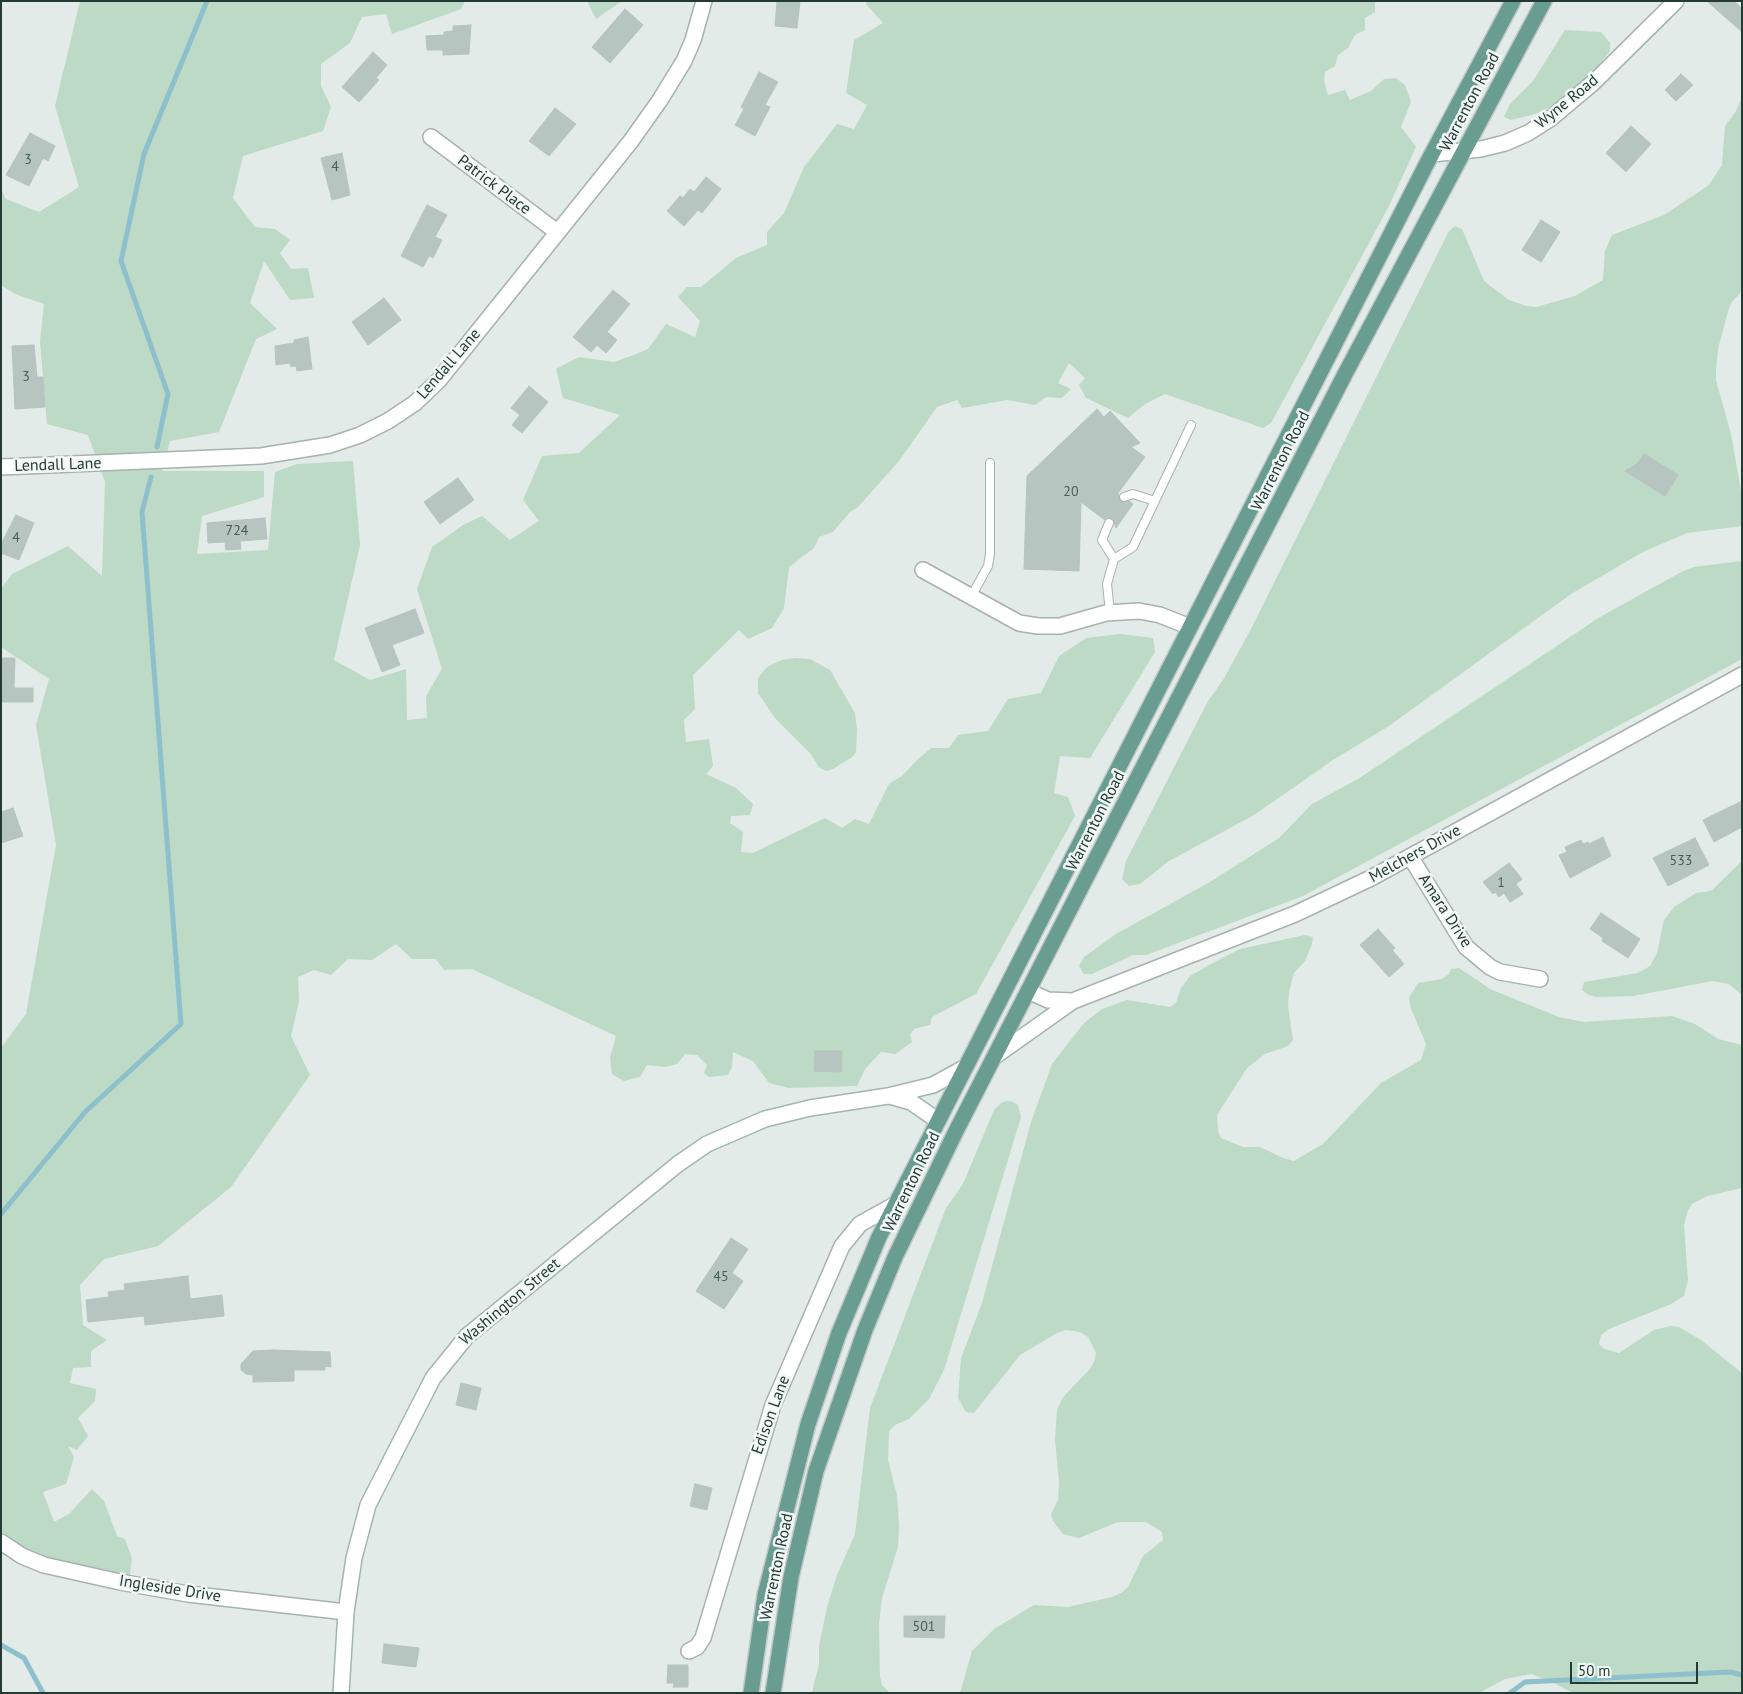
<!DOCTYPE html>
<style>
body{margin:0}
#map{position:relative;width:1743px;height:1694px;overflow:hidden;background:#e2ebe7;font-family:"PT Sans",sans-serif}
canvas{display:block}
.frame{position:absolute;inset:0;border:2px solid #233a35;pointer-events:none}
.scale{position:absolute;left:1570px;top:1662px;width:128px;height:22px;box-sizing:border-box;border:2px solid #233a35;border-top:0;padding-left:6px;font-size:15px;line-height:18px;white-space:nowrap;color:#233a35;-webkit-text-stroke:4px #f2f8f5;paint-order:stroke}
</style>
<div id="map">
<canvas width="1743" height="1694"></canvas>
<div class="frame"></div>
<div class="scale">50 m</div>
</div>
<script>
const g = document.querySelector('canvas').getContext('2d');
g.lineJoin = 'round';
function fillPath(path, color) {
  g.fillStyle = color;
  g.fill(path, 'evenodd');
}
function toPath(rows) {
  const path = new Path2D();
  for (const r of rows) {
    path.moveTo(r[0], r[1]);
    for (let i = 2; i < r.length; i += 2) path.lineTo(r[i], r[i + 1]);
  }
  return path;
}
function strokePath(path, color, width, dash) {
  g.strokeStyle = color;
  g.lineWidth = width;
  g.lineCap = dash ? 'butt' : 'round';
  g.setLineDash(dash || []);
  g.stroke(path);
}
function write(font, color, halo, rows, align = 'center') {
  g.font = font + ' "PT Sans",sans-serif';
  g.lineWidth = 5;
  g.setLineDash([]);
  g.textBaseline = 'middle';
  g.strokeStyle = halo;
  g.fillStyle = color;
  for (const [text, x, y, turn = 0] of rows) {
    g.save();
    g.translate(x, y);
    g.rotate((+turn || 0) * Math.PI / 180);
    g.textAlign = isNaN(turn) ? turn : align;
    if (halo) g.strokeText(text, 0, 0);
    g.fillText(text, 0, 0);
    g.restore();
  }
}
fillPath(toPath([
 [80,1,465,1,461,9,392,34,386,14,362,17,350,43,321,64,321,86,331,107,323,131,243,156,233,198,255,227,275,229,290,240,280,253,291,269,308,268,314,298,290,300,264,261,250,303,277,329,256,339,219,432,170,441,162,471,264,471,264,497,202,516,197,554,268,550,275,472,297,464,353,461,360,545,334,660,370,680,406,669,407,720,427,718,426,696,442,669,417,589,432,547,463,525,482,516,510,540,539,521,523,500,542,456,579,453,620,415,563,398,556,369,579,357,614,362,634,355,648,349,666,324,695,337,700,321,678,297,687,287,701,287,736,258,767,245,767,232,784,213,804,167,837,124,854,129,867,105,846,93,854,40,883,23,866,4,867,1,1375,1,1375,12,1365,18,1365,30,1355,35,1348,48,1338,55,1335,66,1325,72,1324,81,1328,95,1345,90,1350,100,1371,91,1384,79,1396,78,1405,85,1411,102,1401,127,1416,147,1388,208,1271,423,1263,428,1165,394,1145,404,1128,418,1086,398,1079,385,1085,378,1069,363,1058,383,1071,389,1062,398,1046,397,1035,405,1007,400,962,408,957,400,937,407,899,461,858,507,850,512,833,532,819,537,814,548,789,567,784,608,772,628,748,639,739,630,693,675,695,709,684,720,686,742,709,739,713,766,706,774,736,788,753,804,750,815,731,816,730,823,743,832,741,852,753,853,825,818,842,828,855,819,869,824,889,784,902,776,917,760,931,748,949,748,958,735,988,731,1008,699,1041,693,1059,656,1086,638,1120,634,1153,638,1155,652,1090,758,1060,756,1054,793,1068,797,1075,816,976,994,932,1017,930,1025,914,1029,910,1035,912,1042,895,1054,881,1052,865,1069,857,1086,789,1088,769,1083,753,1061,733,1052,732,1067,728,1075,709,1077,704,1073,707,1065,697,1055,685,1054,677,1064,665,1067,647,1065,640,1077,624,1081,612,1074,610,1058,616,1036,472,969,444,970,436,959,412,959,396,944,372,960,348,959,331,975,314,970,298,977,299,1001,291,1036,310,1075,231,1187,158,1246,104,1259,80,1285,83,1325,107,1340,91,1351,91,1367,73,1368,70,1383,96,1389,95,1401,78,1418,88,1436,77,1450,68,1446,74,1457,66,1484,43,1492,54,1522,69,1514,92,1489,104,1501,117,1536,125,1539,132,1558,130,1575,28,1553,1,1531,1,1048,26,1014,56,845,36,725,49,679,1,647,1,589,12,574,68,546,102,576,105,482,88,435,47,424,40,341,44,304,15,294,1,285,1,189,6,199,39,212,79,187,55,106],
 [587,1,622,1,596,19],
 [1565,30,1601,32,1610,43,1610,51,1590,75,1557,104,1535,114,1511,120,1504,117,1510,104,1533,81],
 [1742,96,1742,291,1731,303,1727,315,1718,349,1716,370,1716,380,1731,434,1742,497,1742,526,1687,533,1643,552,1571,594,1389,726,1333,760,1254,815,1169,861,1140,884,1129,886,1122,879,1126,861,1208,701,1223,680,1251,629,1449,231,1455,226,1462,229,1484,281,1509,300,1526,306,1536,307,1575,296,1603,280,1605,251,1612,235,1664,215,1709,185,1722,165,1725,126,1736,111],
 [1742,561,1742,659,1303,896,1146,955,1133,955,1092,974,1084,974,1079,966,1084,957,1116,934,1210,882,1279,838,1312,804,1358,779,1600,617,1683,571,1694,567],
 [796,658,810,659,830,670,855,713,857,729,856,752,852,757,833,769,826,771,819,767,810,753,775,718,758,693,758,678,767,667,782,660],
 [1742,861,1742,995,1729,984,1713,981,1633,996,1596,997,1589,995,1582,990,1584,982,1638,973,1650,966,1657,953,1664,920,1674,907,1696,893,1711,891],
 [1305,935,1313,937,1312,944,1305,961,1294,973,1289,991,1288,1006,1293,1040,1288,1046,1265,1054,1247,1068,1217,1115,1218,1131,1221,1138,1243,1147,1260,1147,1283,1158,1294,1161,1323,1144,1381,1083,1421,1060,1426,1044,1410,1006,1409,998,1418,983,1442,979,1449,974,1451,969,1459,968,1490,989,1559,1017,1584,1022,1672,1016,1695,1024,1718,1039,1742,1045,1742,1188,1707,1196,1692,1204,1688,1210,1684,1225,1688,1281,1684,1296,1671,1304,1609,1329,1601,1335,1599,1344,1604,1349,1619,1353,1654,1330,1671,1326,1679,1327,1701,1340,1742,1373,1742,1693,1573,1693,1550,1681,1531,1674,1505,1679,1479,1693,960,1693,972,1651,994,1629,1034,1605,1068,1607,1112,1597,1121,1593,1128,1587,1143,1556,1163,1540,1162,1532,1146,1522,1118,1522,1079,1538,1063,1534,1053,1521,1051,1514,1058,1500,1059,1482,1055,1440,1057,1409,1064,1396,1089,1370,1094,1362,1096,1353,1088,1337,1080,1332,1066,1330,1057,1333,1020,1355,974,1413,966,1412,958,1398,961,1358,982,1303,1031,1122,1052,1064,1084,1023,1102,1009,1127,1000,1170,1007,1176,1003,1181,988,1190,976,1222,958,1240,949],
 [1007,1101,1013,1102,1018,1105,1021,1117,944,1370,929,1399,909,1419,895,1425,889,1431,888,1460,897,1495,899,1527,898,1547,882,1598,879,1624,880,1677,882,1685,890,1693,812,1693,819,1664,819,1646,827,1607,837,1575,855,1534,870,1408,946,1208,963,1184,994,1110,1001,1103]
]), '#bcdac5');
strokePath(toPath([
 [157,447,168,394,121,261,144,154,207,1],
 [1,1214,85,1112,181,1024,142,512,151,477],
 [1,1645,24,1658,43,1693],
 [1510,1693,1525,1682,1730,1672,1742,1675]
]), '#8dc0cc', 5);
const building = toPath([
 [777,1,800,1,797,28,775,26,777,1],
 [1707,1,1734,1,1742,9,1742,32,1707,1],
 [625,9,643,25,610,63,592,47,625,9],
 [471,25,469,54,443,55,443,50,427,50,426,36,444,35,444,32,453,31,453,26,471,25],
 [373,52,387,65,376,78,379,80,359,102,342,87,373,52],
 [759,72,778,82,765,105,770,107,755,136,735,125,744,109,741,107,759,72],
 [1681,74,1693,85,1676,101,1665,90,1681,74],
 [555,108,576,124,549,156,529,141,555,108],
 [1631,126,1651,144,1626,172,1606,153,1631,126],
 [30,133,55,146,48,161,43,158,29,186,6,175,30,133],
 [342,153,350,195,332,200,321,158,342,153],
 [706,177,721,189,702,213,698,210,684,226,667,211,680,196,683,198,690,189,694,192,706,177],
 [427,205,447,215,435,237,442,240,433,258,429,256,423,267,401,256,427,205],
 [1541,220,1560,232,1541,262,1522,250,1541,220],
 [613,290,630,304,607,332,617,340,606,353,597,345,591,352,573,337,613,290],
 [384,298,401,320,368,345,352,322,384,298],
 [308,337,312,369,297,371,296,366,291,367,290,363,276,365,275,346,294,343,294,340,308,337],
 [34,345,37,377,43,377,45,407,15,409,12,346,34,345],
 [529,386,548,402,522,433,512,425,520,415,511,408,529,386],
 [1097,409,1104,417,1110,411,1140,443,1131,447,1145,457,1118,493,1121,501,1129,501,1133,504,1116,528,1112,518,1105,520,1081,502,1079,571,1024,569,1027,476,1097,409],
 [1644,454,1678,475,1665,496,1625,471,1637,464,1644,454],
 [458,478,474,500,440,524,424,502,458,478],
 [16,515,34,523,19,560,1,553,1,544,16,515],
 [265,518,267,539,240,541,241,549,226,550,225,542,208,543,207,523,265,518],
 [415,609,424,633,392,645,400,665,382,672,365,628,415,609],
 [1,658,15,658,14,688,1,688,1,658],
 [2,688,33,688,33,702,2,702,2,688],
 [1742,801,1742,827,1714,842,1703,820,1742,801],
 [13,808,23,836,1,843,1,812,13,808],
 [1603,837,1611,856,1570,878,1559,855,1567,852,1565,847,1581,840,1583,844,1588,842,1589,844,1603,837],
 [1695,838,1709,865,1668,886,1653,858,1695,838],
 [1509,863,1522,879,1516,884,1523,894,1510,902,1504,893,1499,897,1495,892,1493,894,1483,882,1509,863],
 [1601,913,1640,939,1628,958,1602,941,1603,938,1590,929,1601,913],
 [1378,929,1395,948,1392,950,1404,964,1389,977,1360,945,1378,929],
 [815,1051,842,1051,841,1072,814,1071,815,1051],
 [731,1238,748,1249,732,1273,743,1281,724,1309,696,1291,731,1238],
 [188,1276,190,1299,222,1295,224,1316,145,1325,144,1316,88,1322,86,1300,109,1297,108,1292,125,1290,124,1284,188,1276],
 [273,1350,330,1352,331,1367,325,1366,325,1370,294,1370,294,1381,253,1382,253,1375,246,1374,241,1370,241,1364,253,1351,273,1350],
 [461,1383,481,1388,476,1410,456,1405,461,1383],
 [695,1484,712,1488,707,1510,690,1506,695,1484],
 [904,1616,945,1616,944,1638,904,1637,904,1616],
 [384,1644,419,1648,416,1667,382,1663,384,1644],
 [668,1665,688,1665,688,1687,673,1687,674,1683,667,1683,668,1665]
]);
fillPath(building, '#b7c5c0');
strokePath(building, '#b4c4be', 1);
const lane = toPath([
 [1124,497,1133,494,1155,501],
 [1109,523,1102,540,1114,559],
 [971,597,988,566,990,553,990,463],
 [1110,612,1107,584,1114,559,1133,547,1191,425]
]);
const street = toPath([
 [431,137,557,232],
 [1432,154,1481,149,1505,143,1528,133,1550,119,1594,82,1676,1],
 [1,467,261,456,330,445,360,435,388,421,415,403,439,380,631,141,660,100,684,61,693,40,704,1],
 [923,570,1019,623,1038,626,1060,626,1106,613,1139,611,1160,615,1190,627],
 [1411,858,1466,947,1490,967,1500,972,1540,979],
 [1028,991,1048,1000,1073,1001],
 [994,1057,1073,1001,1295,914,1371,878,1742,675],
 [1,1542,22,1556,44,1565,120,1582,188,1594,346,1612],
 [689,1651,697,1647,703,1638,773,1405,842,1246,860,1224,896,1204]
]);
const secondary = toPath([
 [890,1096,911,1102,937,1120],
 [341,1693,346,1612,354,1558,368,1505,433,1378,467,1336,678,1164,707,1144,765,1119,810,1108,888,1096,933,1085,964,1068]
]);
const primary = toPath([
 [751,1693,765,1595,808,1424,839,1333,879,1237,1426,165,1513,1],
 [773,1693,791,1577,816,1471,865,1330,895,1257,956,1131,1345,374,1544,1]
]);
strokePath(lane, '#a5b2ae', 10);
strokePath(street, '#a5b2ae', 18);
strokePath(secondary, '#a1b6af', 18);
strokePath(primary, '#c1c8c6', 18);
strokePath(lane, '#fff', 8);
strokePath(street, '#fff', 15);
strokePath(secondary, '#fff', 15);
strokePath(primary, '#699d92', 15);
write('14px', '#485d58', null, [
 ["3",28,160],
 ["4",335,167],
 ["3",26,377],
 ["20",1071,492],
 ["724",237,531],
 ["4",16,538],
 ["533",1681,861],
 ["1",1501,883],
 ["45",721,1277],
 ["501",924,1627]
]);
write('16px', '#233a35', '#f2f8f5', [
 ["Warrenton Road",1470,102,-62],
 ["Wyne Road",1567,102,-39],
 ["Patrick Place",494,185,37],
 ["Lendall Lane",449,364,-49],
 ["Warrenton Road",1281,461,-63],
 ["Lendall Lane",58,465,-2],
 ["Warrenton Road",1096,821,-63],
 ["Melchers Drive",1415,854,-29],
 ["Amara Drive",1445,911,57],
 ["Warrenton Road",912,1182,-64],
 ["Washington Street",510,1302,-40],
 ["Edison Lane",771,1415,-70],
 ["Warrenton Road",777,1567,-78],
 ["Ingleside Drive",170,1589,9]
]);
</script>
